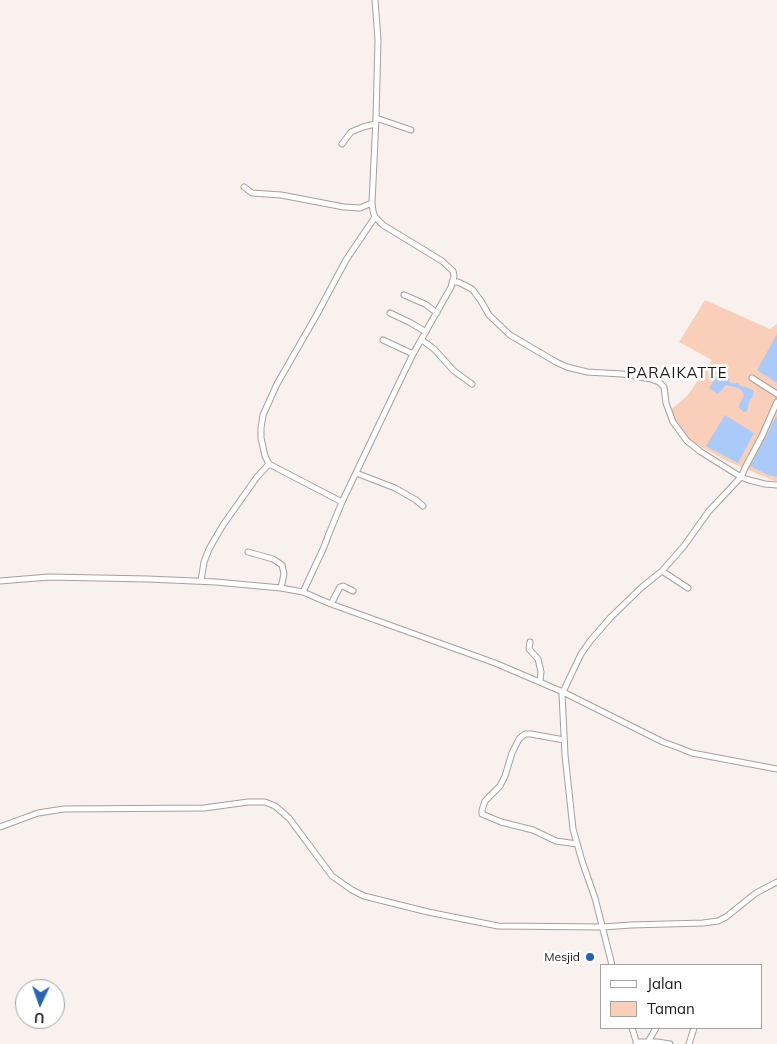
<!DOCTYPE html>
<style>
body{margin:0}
#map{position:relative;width:777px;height:1044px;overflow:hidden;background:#f8f1ee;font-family:Mulish,sans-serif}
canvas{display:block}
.legend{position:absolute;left:600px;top:964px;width:162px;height:65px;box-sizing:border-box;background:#fff;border:1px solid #a3a3a2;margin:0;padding:6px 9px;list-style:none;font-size:15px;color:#1a1817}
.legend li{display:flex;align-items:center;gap:10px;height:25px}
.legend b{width:25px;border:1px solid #a3a3a2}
.north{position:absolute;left:15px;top:979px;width:50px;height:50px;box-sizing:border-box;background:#fff;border:1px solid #a3a3a2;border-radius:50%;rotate:183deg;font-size:14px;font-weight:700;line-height:20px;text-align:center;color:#1a1817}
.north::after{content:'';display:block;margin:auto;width:18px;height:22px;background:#2564b6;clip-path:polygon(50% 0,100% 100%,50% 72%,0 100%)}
</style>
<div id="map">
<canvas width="777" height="1044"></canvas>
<ul class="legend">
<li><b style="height:6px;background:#fff"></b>Jalan</li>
<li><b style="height:14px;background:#facfb9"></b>Taman</li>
</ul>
<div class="north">U</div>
</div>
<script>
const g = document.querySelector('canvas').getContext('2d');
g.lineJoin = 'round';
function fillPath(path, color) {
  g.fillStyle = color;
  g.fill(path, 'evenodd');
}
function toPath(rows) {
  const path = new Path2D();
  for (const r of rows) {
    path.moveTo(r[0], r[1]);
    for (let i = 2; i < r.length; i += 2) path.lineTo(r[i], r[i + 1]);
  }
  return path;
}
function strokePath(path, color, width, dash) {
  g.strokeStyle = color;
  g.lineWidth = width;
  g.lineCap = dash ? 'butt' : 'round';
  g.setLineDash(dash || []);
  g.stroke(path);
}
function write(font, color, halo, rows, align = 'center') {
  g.font = font + ' Mulish,sans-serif';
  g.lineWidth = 5;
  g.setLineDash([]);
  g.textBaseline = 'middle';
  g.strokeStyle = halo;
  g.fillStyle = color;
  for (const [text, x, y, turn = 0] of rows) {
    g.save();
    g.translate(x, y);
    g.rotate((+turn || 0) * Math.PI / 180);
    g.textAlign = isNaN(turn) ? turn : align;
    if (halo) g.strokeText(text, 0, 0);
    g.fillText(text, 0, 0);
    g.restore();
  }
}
fillPath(toPath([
 [705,300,770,329,777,324,777,481,775,481,727,461,680,435,667,413,687,396,712,360,679,342]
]), '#facfb9');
fillPath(toPath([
 [777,334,777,383,757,370],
 [720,371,730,379,729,381,731,383,737,383,741,386,746,387,754,391,753,396,749,402,747,411,744,412,738,407,744,396,742,391,738,388,726,385,718,394,709,388],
 [725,415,754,433,738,463,706,446],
 [776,417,777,418,777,477,768,475,750,466]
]), '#aacbf9');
const minor = toPath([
 [376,118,411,130],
 [342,144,351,132,363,127,375,124],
 [244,187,252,193,281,195,344,207,360,208,372,203],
 [452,282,458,282,472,289,481,301,489,315,510,335,556,362,567,367,587,372,622,374,651,379,659,382,664,387,666,403,673,422,687,441,701,452,741,477,749,480,765,484,777,485],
 [404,295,425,304,437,313],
 [390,313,411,323,426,332],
 [383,340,413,354],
 [422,340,434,349,454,371,472,384],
 [752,378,777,394],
 [356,473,395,488,416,500,423,506],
 [342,502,269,464,265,456,261,438,261,428,263,415,277,384,316,316,346,260,375,217],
 [248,552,273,559,282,565,284,574,281,588],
 [662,571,688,588],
 [0,581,49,577,148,579,216,582,281,588,303,592,331,604,495,663,563,692,663,742,677,747,692,753,777,769],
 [201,581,204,562,209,549,223,525,257,477,269,464],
 [303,592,324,547,328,536,342,502,397,387,413,354,451,287,454,276,453,271,442,261,383,225,375,217,373,211,372,203,376,118,378,40,375,0],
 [331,604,340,587,343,586,353,591],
 [530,642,529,649,538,659,539,663,541,672,540,682],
 [564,740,531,734,525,734,519,739,512,753,505,776,500,786,485,801,482,810,482,814,501,822,533,830,556,841,577,844],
 [0,827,38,813,64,809,204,808,248,802,265,802,275,806,289,818,332,876,352,890,364,896,428,912,498,926,603,927,631,925,703,923,718,921,726,917,756,893,777,882],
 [612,965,595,898,582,861,573,829,565,755,562,694,581,654,591,640,610,618,642,587,662,571,684,546,709,511,741,477,746,466,762,436,777,402],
 [632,1028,637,1044],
 [636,1042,657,1042,670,1044],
 [648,1042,656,1028],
 [689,1044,694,1028]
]);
strokePath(minor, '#a6a09d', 7);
strokePath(minor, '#fff', 5);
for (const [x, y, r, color] of [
 [590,957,5,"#2564b6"]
]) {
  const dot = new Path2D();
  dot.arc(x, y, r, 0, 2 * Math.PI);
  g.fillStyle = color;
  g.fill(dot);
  strokePath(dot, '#fff', 2);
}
write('12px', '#1a1817', '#fff', [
 ["Mesjid",580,957]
], 'right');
g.letterSpacing = '1px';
write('15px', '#1a1817', '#fff', [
 ["PARAIKATTE",677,373]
]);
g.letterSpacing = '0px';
</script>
